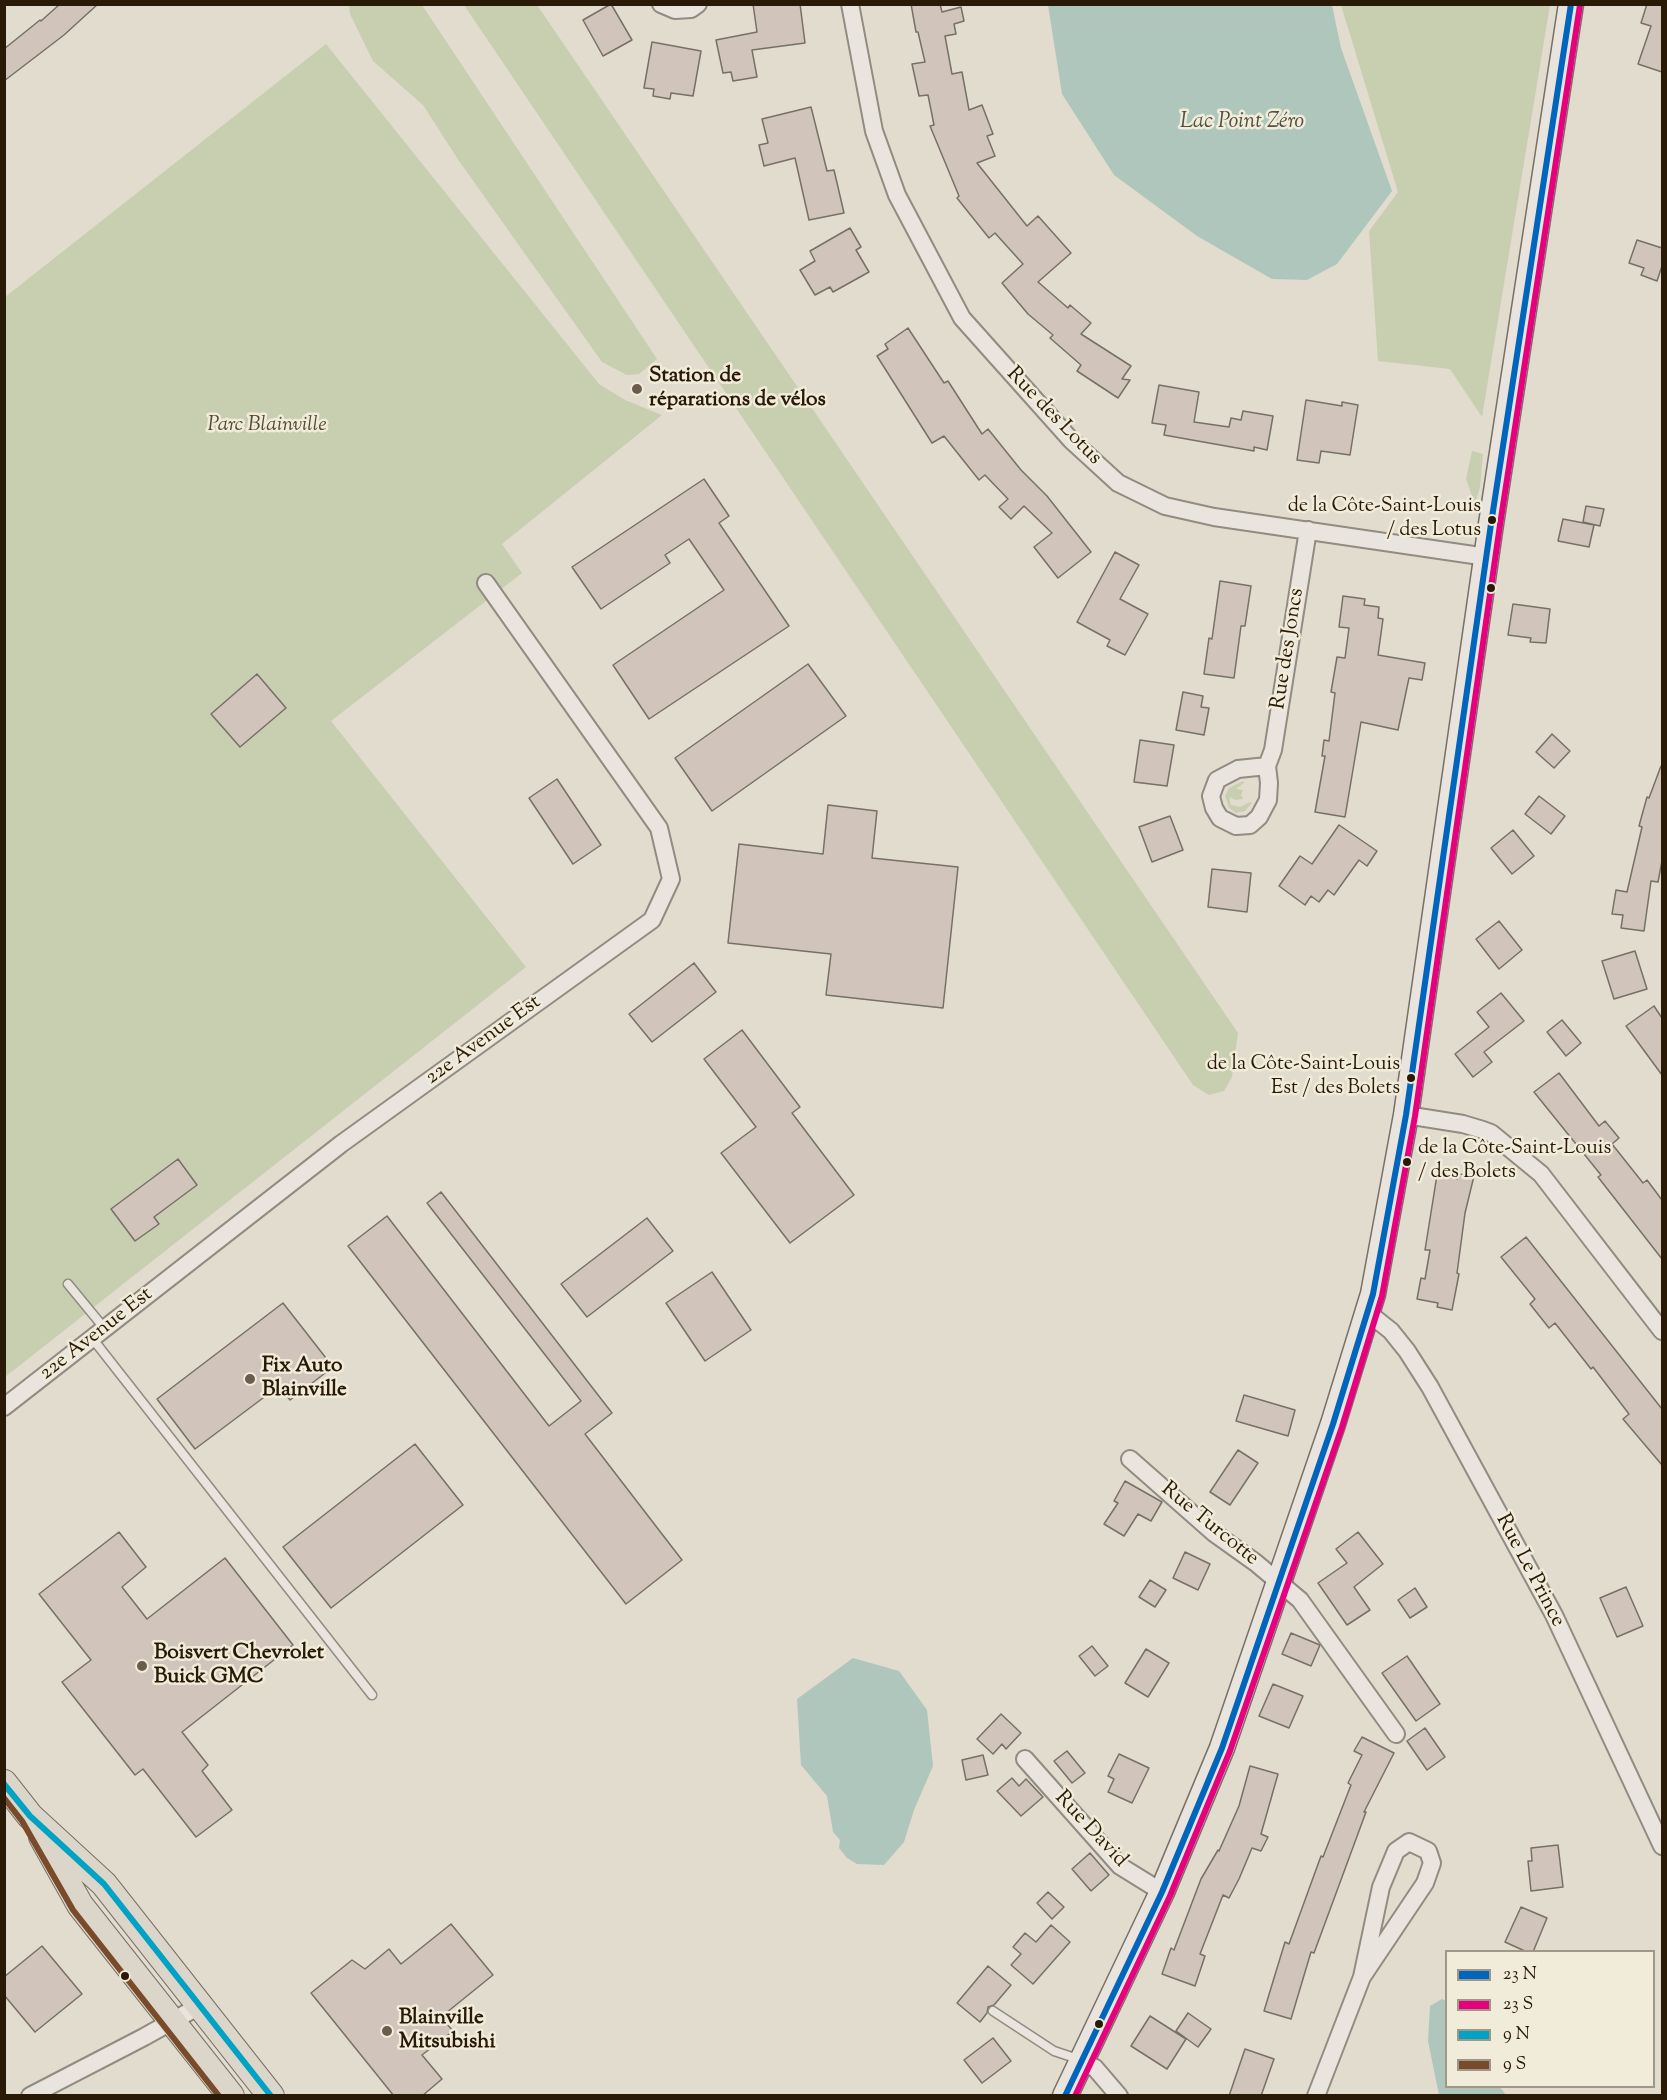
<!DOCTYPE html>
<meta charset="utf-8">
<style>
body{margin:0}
#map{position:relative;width:1667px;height:2100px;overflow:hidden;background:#e2dcce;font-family:"Sorts Mill Goudy",serif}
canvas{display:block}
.frame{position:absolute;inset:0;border:6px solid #291907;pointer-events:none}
.legend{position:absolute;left:1445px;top:1950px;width:210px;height:138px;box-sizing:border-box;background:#f1ebda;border:2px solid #a19786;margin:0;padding:8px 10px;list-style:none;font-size:18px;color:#291907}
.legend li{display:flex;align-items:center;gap:12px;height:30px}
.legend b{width:30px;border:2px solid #a19786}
</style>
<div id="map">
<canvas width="1667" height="2100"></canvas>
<div class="frame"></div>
<ul class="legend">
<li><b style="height:8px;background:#0065bd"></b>23 N</li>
<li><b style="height:8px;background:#e5007d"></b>23 S</li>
<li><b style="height:8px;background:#02a2c4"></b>9 N</li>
<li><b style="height:8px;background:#7a4b2a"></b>9 S</li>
</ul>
</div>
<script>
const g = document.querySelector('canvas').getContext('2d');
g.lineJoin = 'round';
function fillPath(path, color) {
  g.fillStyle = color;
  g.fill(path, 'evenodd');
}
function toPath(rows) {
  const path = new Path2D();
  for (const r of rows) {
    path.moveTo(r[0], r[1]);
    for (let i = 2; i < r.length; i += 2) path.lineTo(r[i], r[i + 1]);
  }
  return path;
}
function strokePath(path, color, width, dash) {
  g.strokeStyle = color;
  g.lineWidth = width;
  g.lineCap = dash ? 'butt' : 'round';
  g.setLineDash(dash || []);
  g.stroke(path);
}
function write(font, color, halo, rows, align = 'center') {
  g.font = font + ' "Sorts Mill Goudy",serif';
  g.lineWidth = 5;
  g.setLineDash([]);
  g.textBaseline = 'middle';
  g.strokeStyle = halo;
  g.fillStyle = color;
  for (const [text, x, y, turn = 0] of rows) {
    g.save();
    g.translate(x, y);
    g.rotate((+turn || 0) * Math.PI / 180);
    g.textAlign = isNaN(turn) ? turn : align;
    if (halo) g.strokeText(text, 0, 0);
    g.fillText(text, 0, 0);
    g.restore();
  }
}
fillPath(toPath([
 [349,5,422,5,657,359,639,374,627,375,602,362,459,161,423,105,373,61,350,14],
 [464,5,537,5,1238,1033,1232,1077,1224,1091,1209,1095,1193,1085],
 [1341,5,1550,5,1482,417,1450,369,1378,361,1369,231,1398,192],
 [326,44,599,384,625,400,662,415,502,544,522,573,331,721,526,967,5,1377,5,297],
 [1472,451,1483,454,1480,487,1475,504,1466,479],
 [1243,781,1244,783,1236,789,1243,790,1241,795,1243,799,1235,800,1230,797,1230,802,1231,805,1240,807,1250,802,1252,803,1245,811,1236,813,1229,808,1225,796,1229,788]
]), '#c8ceb0');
fillPath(toPath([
 [1048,5,1332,5,1341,48,1392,191,1337,264,1307,280,1272,279,1197,236,1114,175,1062,94],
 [853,1658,899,1671,927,1710,933,1766,914,1810,904,1842,884,1865,857,1864,847,1858,839,1848,840,1840,833,1832,827,1796,801,1765,797,1699],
 [1442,1999,1446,2001,1446,2086,1500,2087,1506,2095,1439,2095,1428,2041,1430,2006]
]), '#aec6bb');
const building = toPath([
 [60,4,98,4,64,35,4,81,4,49,40,20,41,21,60,4],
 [611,4,632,40,603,56,583,20,611,4],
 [753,4,800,4,805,43,752,50,757,77,733,81,731,72,723,73,716,40,757,32,753,4],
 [911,4,940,4,942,12,961,7,964,21,954,24,956,34,945,36,952,74,962,72,969,110,982,105,993,134,987,136,995,156,977,163,1027,226,1038,216,1071,253,1038,282,1068,308,1070,305,1091,323,1081,334,1131,366,1122,379,1130,380,1118,398,1077,371,1081,365,1050,338,1053,335,1028,314,1002,283,1023,264,995,233,989,238,957,198,959,196,930,126,934,125,928,95,919,96,912,64,925,62,918,32,916,32,911,4],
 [1647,4,1662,4,1662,72,1638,64,1651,26,1641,23,1647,4],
 [652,42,701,51,693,96,671,93,670,99,653,96,654,89,644,88,652,42],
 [811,107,827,171,834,170,844,213,809,220,795,158,764,166,759,145,768,143,762,119,811,107],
 [850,228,861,247,856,250,869,272,833,292,830,287,815,295,800,270,815,261,810,251,850,228],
 [1637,240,1662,248,1662,266,1657,281,1641,275,1644,268,1629,263,1637,240],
 [908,328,944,383,948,381,982,434,988,429,1021,470,1047,496,1091,552,1058,578,1034,547,1052,533,1024,506,1011,519,999,507,1008,499,985,475,979,480,944,436,932,443,877,356,888,349,885,344,908,328],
 [1159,385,1199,392,1194,422,1229,427,1231,418,1241,420,1243,411,1273,416,1267,450,1254,447,1254,451,1164,435,1166,425,1152,423,1159,385],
 [1306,400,1342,406,1342,402,1358,405,1350,455,1321,451,1319,463,1297,460,1306,400],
 [704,479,729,516,719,523,789,626,649,719,613,665,724,590,689,539,665,555,670,563,601,609,572,567,704,479],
 [1586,506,1604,509,1600,526,1583,522,1586,506],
 [1563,519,1594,525,1589,547,1558,541,1563,519],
 [1115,552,1139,565,1120,599,1148,614,1125,655,1107,646,1110,640,1077,622,1115,552],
 [1220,581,1251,586,1245,626,1241,626,1234,678,1204,674,1209,638,1212,639,1220,581],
 [1343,596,1365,599,1364,605,1379,607,1378,618,1383,619,1378,655,1425,663,1422,680,1409,678,1398,730,1361,722,1345,817,1315,812,1325,756,1322,756,1324,740,1329,741,1335,693,1331,692,1337,657,1345,658,1349,628,1339,627,1343,596],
 [1513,604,1550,609,1546,643,1530,642,1531,638,1508,635,1513,604],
 [808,664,846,716,712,811,675,758,808,664],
 [257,674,286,708,240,747,211,714,257,674],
 [1183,692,1203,696,1201,707,1209,708,1204,735,1176,730,1183,692],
 [1552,734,1570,751,1554,768,1536,752,1552,734],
 [1140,740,1174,745,1167,786,1134,782,1140,740],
 [1661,766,1662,766,1662,861,1658,882,1651,881,1644,931,1621,928,1623,915,1612,914,1616,890,1627,892,1642,827,1639,826,1647,797,1649,798,1661,766],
 [557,779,601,845,573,864,529,798,557,779],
 [1539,796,1565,816,1551,834,1525,814,1539,796],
 [828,805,877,811,872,858,958,867,943,1008,826,995,831,954,728,943,739,844,823,854,828,805],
 [1170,816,1183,850,1152,862,1139,827,1170,816],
 [1339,825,1377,851,1367,866,1359,860,1334,895,1328,890,1319,902,1311,896,1305,905,1279,886,1300,856,1312,864,1339,825],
 [1513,830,1534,856,1512,874,1491,848,1513,830],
 [1212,869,1251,873,1247,912,1208,907,1212,869],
 [1499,921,1522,950,1499,969,1476,939,1499,921],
 [1635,951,1647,989,1614,999,1602,961,1635,951],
 [694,963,716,992,652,1042,629,1014,694,963],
 [1501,993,1524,1021,1484,1052,1492,1062,1473,1077,1455,1054,1489,1027,1477,1012,1501,993],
 [1654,1006,1662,1018,1662,1075,1626,1026,1654,1006],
 [1562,1020,1581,1043,1566,1056,1547,1032,1562,1020],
 [742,1030,800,1107,792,1113,854,1195,790,1243,721,1153,756,1127,704,1059,742,1030],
 [1559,1073,1599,1126,1605,1121,1619,1138,1612,1144,1643,1183,1647,1180,1662,1200,1662,1259,1598,1177,1601,1175,1534,1092,1559,1073],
 [178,1159,197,1185,154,1217,159,1224,135,1241,111,1209,178,1159],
 [1458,1174,1474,1176,1465,1213,1457,1273,1459,1274,1452,1310,1437,1307,1438,1303,1417,1299,1421,1278,1425,1279,1430,1250,1425,1250,1437,1175,1457,1179,1458,1174],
 [441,1192,612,1413,585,1434,682,1560,626,1604,348,1246,387,1216,549,1426,581,1401,427,1203,441,1192],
 [647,1218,673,1251,587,1317,561,1284,647,1218],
 [1526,1237,1662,1409,1662,1465,1623,1419,1629,1414,1593,1367,1591,1369,1555,1323,1549,1328,1530,1304,1535,1299,1501,1257,1526,1237],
 [712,1272,751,1330,705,1361,666,1303,712,1272],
 [283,1303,333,1367,290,1400,279,1386,195,1449,157,1399,283,1303],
 [1244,1395,1295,1410,1288,1436,1236,1421,1244,1395],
 [415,1444,463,1505,331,1608,283,1547,415,1444],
 [1238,1450,1258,1463,1230,1505,1210,1492,1238,1450],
 [1125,1481,1162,1502,1151,1521,1138,1514,1124,1536,1104,1524,1118,1503,1114,1501,1125,1481],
 [119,1532,146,1567,122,1587,147,1619,225,1558,293,1645,182,1732,208,1765,202,1771,232,1810,196,1837,143,1769,135,1775,62,1682,91,1660,39,1594,119,1532],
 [1358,1532,1383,1564,1354,1587,1370,1610,1347,1625,1318,1583,1347,1563,1336,1549,1358,1532],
 [1185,1552,1210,1564,1198,1590,1173,1578,1185,1552],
 [1150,1580,1166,1590,1155,1607,1139,1597,1150,1580],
 [1626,1587,1643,1626,1617,1637,1600,1598,1626,1587],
 [1415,1588,1427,1607,1410,1618,1398,1600,1415,1588],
 [1291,1633,1320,1645,1311,1666,1282,1654,1291,1633],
 [1092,1646,1108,1666,1095,1676,1079,1656,1092,1646],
 [1146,1649,1169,1663,1148,1697,1125,1683,1146,1649],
 [1407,1656,1440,1704,1416,1721,1382,1673,1407,1656],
 [1273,1684,1303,1696,1289,1728,1259,1716,1273,1684],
 [1001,1714,1021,1733,1006,1749,1002,1744,993,1754,977,1739,1001,1714],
 [1425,1728,1445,1757,1427,1770,1407,1741,1425,1728],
 [1362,1737,1394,1753,1364,1812,1366,1812,1314,1953,1311,1952,1291,2019,1264,2011,1285,1942,1289,1944,1321,1856,1323,1857,1351,1785,1348,1783,1362,1755,1354,1751,1362,1737],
 [1067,1751,1085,1773,1072,1783,1054,1761,1067,1751],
 [1119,1754,1149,1768,1132,1803,1108,1792,1114,1779,1108,1776,1119,1754],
 [983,1755,988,1775,966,1780,962,1760,983,1755],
 [1250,1766,1278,1774,1261,1834,1268,1837,1261,1851,1252,1848,1239,1879,1229,1898,1223,1895,1200,1954,1205,1956,1195,1986,1162,1974,1171,1948,1174,1950,1201,1879,1218,1850,1219,1851,1239,1806,1250,1766],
 [1012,1778,1019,1786,1026,1779,1043,1797,1021,1816,997,1791,1012,1778],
 [1558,1845,1563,1887,1531,1891,1528,1861,1532,1861,1531,1848,1558,1845],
 [1090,1853,1109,1875,1091,1891,1072,1869,1090,1853],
 [1048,1892,1064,1907,1052,1919,1037,1903,1048,1892],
 [1521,1907,1547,1918,1533,1952,1527,1952,1505,1942,1521,1907],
 [451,1924,493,1975,441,2017,453,2031,422,2055,442,2079,422,2096,394,2096,311,1993,352,1960,365,1969,389,1949,401,1964,451,1924],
 [1051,1925,1070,1942,1033,1984,1011,1965,1021,1954,1013,1947,1025,1933,1036,1942,1051,1925],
 [42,1946,82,1994,35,2032,4,1995,4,1977,42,1946],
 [988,1966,1011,1985,994,2005,988,2007,987,2013,980,2022,957,2003,988,1966],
 [1188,2013,1211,2029,1198,2047,1176,2031,1188,2013],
 [1150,2016,1186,2039,1167,2069,1131,2046,1150,2016],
 [993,2038,1011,2061,982,2083,964,2060,993,2038],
 [1245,2049,1274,2059,1261,2096,1229,2096,1245,2049]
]);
fillPath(building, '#d1c4bb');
strokePath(building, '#767067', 1.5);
const lane = toPath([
 [68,1284,105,1329],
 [92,1338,372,1695],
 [993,2011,1054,2051,1081,2060]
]);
const street = toPath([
 [661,4,675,10,691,9,698,4],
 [850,4,874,131,897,195,962,318,1071,440,1118,483,1165,506,1214,517,1487,557],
 [1267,766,1238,769,1217,780,1211,796,1214,808,1220,818,1236,826,1250,825,1259,817,1268,800,1269,783,1267,766,1273,750,1308,530],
 [1406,1115,1463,1124,1483,1130,1491,1133,1541,1174,1662,1331],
 [1367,1316,1376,1319,1391,1331,1407,1351,1430,1387,1554,1615,1662,1846],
 [4,1407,341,1144,652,920,671,879,659,828,486,583],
 [1130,1459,1214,1533,1256,1563,1300,1600,1396,1734],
 [1025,1759,1120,1866,1162,1892],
 [1081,2061,1095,2068,1119,2096],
 [30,2096,144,2037,201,2005],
 [1316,2096,1362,1977,1381,1887,1396,1851,1409,1842,1428,1851,1432,1863,1425,1883,1362,1977]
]);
const secondary = toPath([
 [1065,2096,1162,1892,1222,1748,1333,1424,1373,1294,1406,1115,1491,524,1571,4]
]);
const primary = toPath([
 [4,1783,30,1816,104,1884,271,2096],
 [42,1837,80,1905,231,2096]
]);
strokePath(lane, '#918b81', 11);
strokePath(street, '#918b81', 20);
strokePath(secondary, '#767067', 27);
strokePath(primary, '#767067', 28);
strokePath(lane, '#e9e5de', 8);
strokePath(street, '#e9e5de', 16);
strokePath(secondary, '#e9e5de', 24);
strokePath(primary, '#dcd5c9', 26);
strokePath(toPath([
 [1065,2096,1162,1892,1222,1748,1333,1424,1373,1294,1406,1115,1491,524,1571,4]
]), '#0065bd', 6);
strokePath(toPath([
 [1075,2096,1170,1896,1230,1751,1342,1427,1382,1296,1415,1116,1500,525,1580,5]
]), '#e5007d', 6);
strokePath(toPath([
 [4,1784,30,1816,104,1884,271,2096]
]), '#02a2c4', 6);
strokePath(toPath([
 [4,1798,22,1821,73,1910,219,2096]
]), '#7a4b2a', 6);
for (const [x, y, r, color] of [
 [637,389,6,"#6a5d4d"],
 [1492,520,5,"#291907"],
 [1491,588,5,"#291907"],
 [1411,1078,5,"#291907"],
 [1407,1162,5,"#291907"],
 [250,1379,6,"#6a5d4d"],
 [142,1666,6,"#6a5d4d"],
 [125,1976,5,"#291907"],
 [1099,2024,5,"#291907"],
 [387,2031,6,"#6a5d4d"]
]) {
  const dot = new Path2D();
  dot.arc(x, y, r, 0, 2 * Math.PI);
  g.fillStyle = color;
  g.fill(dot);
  strokePath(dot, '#f1ebda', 2);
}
write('20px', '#291907', '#f1ebda', [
 ["de la Côte-Saint-Louis",1481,508],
 ["/ des Lotus",1481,532],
 ["de la Côte-Saint-Louis",1400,1066],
 ["Est / des Bolets",1400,1090],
 ["de la Côte-Saint-Louis",1418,1150,"left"],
 ["/ des Bolets",1418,1174,"left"]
], 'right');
write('bold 21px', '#291907', '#f1ebda', [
 ["Station de",649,377],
 ["réparations de vélos",649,401],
 ["Fix Auto",262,1367],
 ["Blainville",262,1391],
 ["Boisvert Chevrolet",154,1654],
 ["Buick GMC",154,1678],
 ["Blainville",399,2019],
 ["Mitsubishi",399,2043]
], 'left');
write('21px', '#291907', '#f1ebda', [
 ["Rue des Lotus",1053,417,46],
 ["Rue des Joncs",1289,649,-81],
 ["22e Avenue Est",484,1041,-36],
 ["22e Avenue Est",97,1335,-38],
 ["Rue Turcotte",1209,1525,39],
 ["Rue Le Prince",1529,1571,62],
 ["Rue David",1090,1830,47]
]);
write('italic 21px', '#524c32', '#f1ebda', [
 ["Parc Blainville",267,426]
]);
write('italic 22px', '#505243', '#f1ebda', [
 ["Lac Point Zéro",1242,123]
]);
</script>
